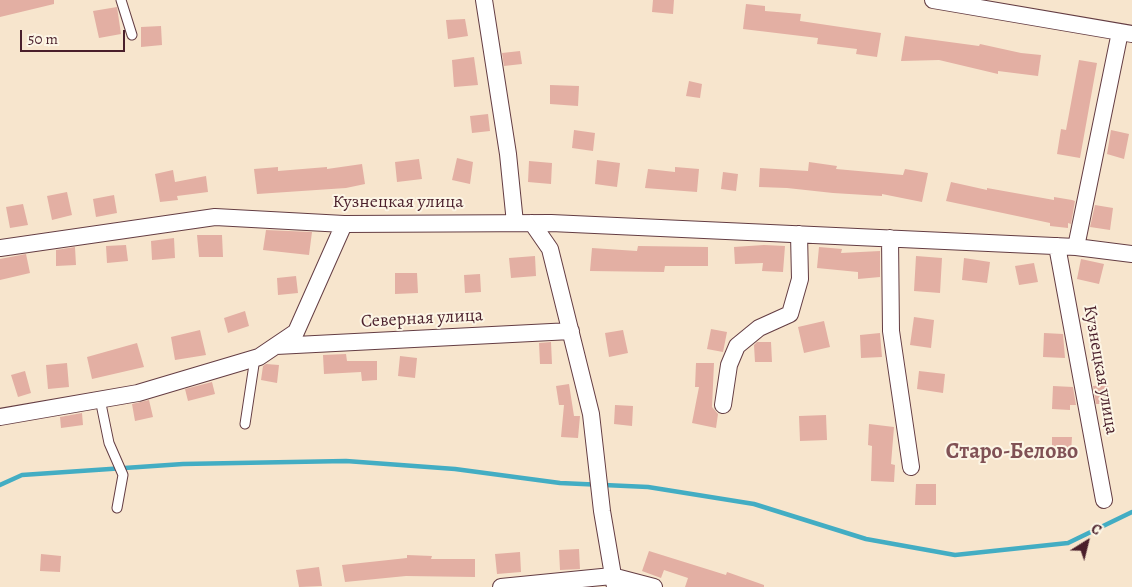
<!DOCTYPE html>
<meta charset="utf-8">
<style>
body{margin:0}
#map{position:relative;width:1132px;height:587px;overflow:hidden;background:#f7e5cd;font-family:Alegreya,serif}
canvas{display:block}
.north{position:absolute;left:1062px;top:517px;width:50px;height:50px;-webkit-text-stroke:4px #fcf5e5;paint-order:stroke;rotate:36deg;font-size:14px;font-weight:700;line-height:20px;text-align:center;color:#4a1f2b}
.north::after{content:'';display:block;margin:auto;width:18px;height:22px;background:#4a1f2b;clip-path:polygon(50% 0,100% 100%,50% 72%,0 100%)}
.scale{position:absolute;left:20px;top:30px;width:105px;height:22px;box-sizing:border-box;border:2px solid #4a1f2b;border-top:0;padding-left:6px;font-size:15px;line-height:18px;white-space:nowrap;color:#4a1f2b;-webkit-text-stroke:4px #fcf5e5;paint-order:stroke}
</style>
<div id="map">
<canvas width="1132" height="587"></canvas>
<div class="north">С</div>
<div class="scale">50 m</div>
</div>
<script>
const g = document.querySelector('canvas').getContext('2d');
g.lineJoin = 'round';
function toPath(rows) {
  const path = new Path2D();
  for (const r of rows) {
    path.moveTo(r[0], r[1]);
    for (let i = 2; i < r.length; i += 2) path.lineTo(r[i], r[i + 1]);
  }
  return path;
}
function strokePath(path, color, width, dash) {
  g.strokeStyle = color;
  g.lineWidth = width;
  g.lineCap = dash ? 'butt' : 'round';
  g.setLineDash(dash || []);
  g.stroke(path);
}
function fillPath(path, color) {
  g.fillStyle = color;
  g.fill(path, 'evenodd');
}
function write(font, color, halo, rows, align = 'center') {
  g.font = font + ' Alegreya,serif';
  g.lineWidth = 4;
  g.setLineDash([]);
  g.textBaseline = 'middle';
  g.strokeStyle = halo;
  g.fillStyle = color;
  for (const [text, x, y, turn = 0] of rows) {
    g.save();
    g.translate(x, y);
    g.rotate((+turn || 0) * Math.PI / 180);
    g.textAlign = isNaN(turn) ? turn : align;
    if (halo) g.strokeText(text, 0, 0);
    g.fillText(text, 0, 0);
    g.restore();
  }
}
strokePath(toPath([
 [0,485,22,475,183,464,346,461,455,469,560,483,648,487,754,504,866,539,955,555,1068,543,1132,512]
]), '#43adc3', 4.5);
fillPath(toPath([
 [0,0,54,0,54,4,0,17],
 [653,0,674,0,673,14,652,12],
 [746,4,765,6,765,11,801,14,800,21,881,33,877,57,856,54,857,49,817,44,818,38,743,29],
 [117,7,121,34,99,38,93,11],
 [465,19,468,36,448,39,446,20],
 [161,26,162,45,141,47,141,27],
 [905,36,979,46,980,44,1021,53,1041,55,1038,76,998,71,998,74,939,60,901,61],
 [520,51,522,64,504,66,502,53],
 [474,57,478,85,454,87,452,60],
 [1079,60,1097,63,1080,158,1057,154,1061,129,1066,130],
 [689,81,702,84,700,98,686,96],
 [550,85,579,86,578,106,550,104],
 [488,114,490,131,472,133,470,116],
 [574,130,595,133,593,151,572,148],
 [1111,130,1129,134,1124,159,1107,154],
 [457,158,473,162,470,184,452,180],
 [419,159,422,179,397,182,395,162],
 [597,160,620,163,617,187,595,184],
 [529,161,552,163,551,184,528,182],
 [809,162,837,166,836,169,903,175,905,169,928,173,922,202,882,194,882,196,833,193,787,188,759,187,760,168,808,171],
 [362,164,365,184,346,188,257,194,254,169,278,167,278,171,327,167,327,169],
 [675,167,699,169,697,192,645,188,648,169,675,172],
 [173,170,175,182,206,176,208,192,177,196,178,200,160,202,155,174],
 [723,172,738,174,736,191,721,189],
 [951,182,987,190,987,188,1054,200,1054,197,1072,200,1075,201,1071,224,1068,223,1068,228,1050,226,1050,223,946,201],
 [67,192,72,215,52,220,47,196],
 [114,195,117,213,96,217,93,199],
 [23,204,28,225,10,228,6,207],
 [1095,205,1113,208,1110,230,1090,227],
 [266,230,312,232,309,255,263,250],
 [197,235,222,235,223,257,199,257],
 [174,238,175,258,152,260,151,241],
 [126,245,128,261,107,263,106,246],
 [764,245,785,246,783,272,762,271,763,263,735,264,734,247],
 [638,246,708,247,708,266,665,266,664,272,590,271,592,248,637,251],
 [75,247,76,265,56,266,56,250],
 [819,247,842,249,841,253,880,251,880,277,858,279,858,272,817,268],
 [26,254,30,273,0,280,0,259],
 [535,256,536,276,511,278,509,258],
 [916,256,942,258,940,293,914,291],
 [964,258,990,262,987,283,962,280],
 [1081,259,1104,264,1099,284,1077,279],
 [1034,263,1038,282,1019,285,1015,266],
 [395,273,417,273,418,293,395,294],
 [480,274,481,292,465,293,464,275],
 [296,276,298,293,278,295,277,278],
 [245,311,249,326,228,333,224,318],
 [914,317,934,320,931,348,910,345],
 [824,321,830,347,804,353,798,327],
 [711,329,727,332,723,352,707,349],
 [200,330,206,355,175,360,171,337],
 [623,330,628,353,609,357,605,333],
 [880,333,882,357,861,358,860,335],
 [1044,333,1063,334,1065,358,1043,357],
 [551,342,552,364,540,364,539,343],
 [757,342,771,342,772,362,755,362,754,345],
 [137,343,144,367,92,379,87,357],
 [346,354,347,361,377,361,377,380,362,381,361,372,324,374,323,355],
 [400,356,417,358,415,378,398,376],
 [67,363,69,387,48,389,46,365],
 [696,363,714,363,712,407,718,414,716,428,692,423,699,387,695,387],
 [266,364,279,365,277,383,261,380,263,366],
 [25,371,31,393,18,397,11,375],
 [919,371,945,374,943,393,917,389],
 [212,382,215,394,188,401,185,389],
 [569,384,574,416,580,416,578,438,561,437,564,405,559,405,556,386],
 [1108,385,1109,404,1096,404,1093,386],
 [1053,386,1073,387,1076,405,1070,405,1070,410,1052,409],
 [149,400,153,417,135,421,132,404],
 [615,405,633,406,632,426,614,424],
 [82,413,83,425,61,428,60,417],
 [826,415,827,440,800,441,799,416],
 [869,424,894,427,891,464,895,465,894,482,871,481,872,446,868,445],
 [1052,437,1072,437,1071,452,1052,452],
 [916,484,936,484,936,505,915,505],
 [579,549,580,569,560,570,559,550],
 [649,551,726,575,727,572,764,585,764,587,685,587,688,578,664,570,661,578,642,571],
 [520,552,521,572,497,574,495,554],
 [41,554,61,556,60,572,40,571],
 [407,555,432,556,431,559,475,559,475,577,406,576,345,582,342,565,407,558],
 [319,567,322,586,299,587,296,570]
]), '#e3afa3');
const lane = toPath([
 [121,0,132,35],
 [100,399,109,443,123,475,117,508],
 [245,424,255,358]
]);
const street = toPath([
 [484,0,508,154,515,223],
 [933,0,1132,34],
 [532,223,550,249,591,414,602,511,615,587],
 [890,238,891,331,911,467],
 [1057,246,1104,500],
 [1076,247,1120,32],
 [0,248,215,217,344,224,551,223,1076,247,1132,254],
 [276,346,571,331],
 [723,405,729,365,737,346,759,328,790,314,800,279,799,234],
 [0,417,138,393,259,357,296,332,344,224],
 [501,587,612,576,654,587]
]);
strokePath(lane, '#643d43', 11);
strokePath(street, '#643d43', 18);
strokePath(lane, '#fff', 9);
strokePath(street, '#fff', 16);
write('18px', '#4a1f2b', '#fcf5e5', [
 ["Кузнецкая улица",398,203],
 ["Северная улица",422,319,-3],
 ["Кузнецкая улица",1100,370,80]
]);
write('bold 22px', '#805155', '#fcf5e5', [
 ["Старо-Белово",1012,453]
]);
</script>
